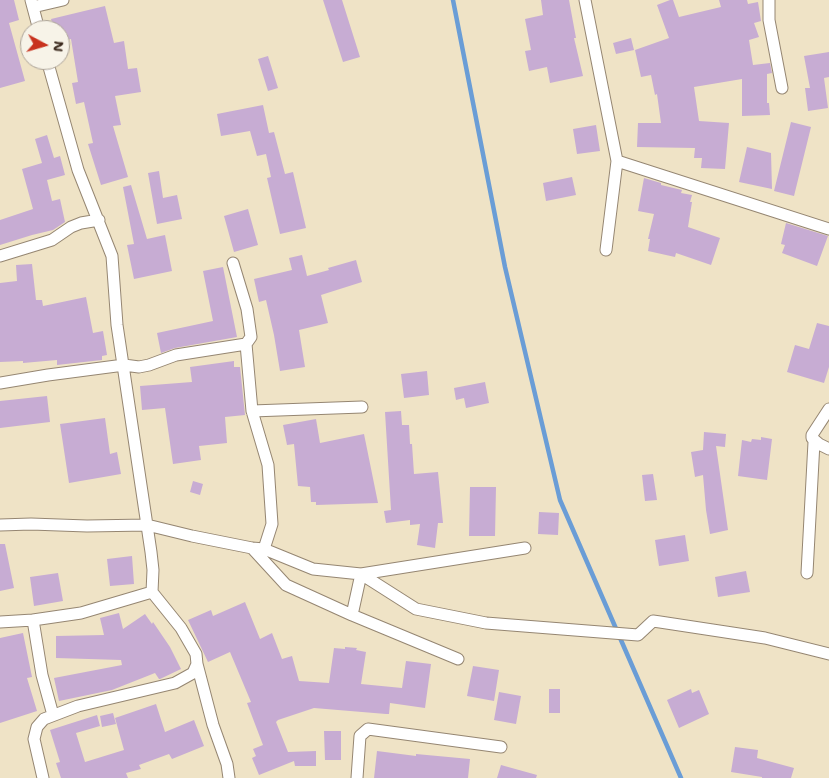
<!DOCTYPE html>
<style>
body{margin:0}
#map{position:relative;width:829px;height:778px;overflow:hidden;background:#efe3c6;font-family:"Shantell Sans",sans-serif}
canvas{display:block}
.north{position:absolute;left:20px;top:20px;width:50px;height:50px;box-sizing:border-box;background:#f7f3e8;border:1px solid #aca397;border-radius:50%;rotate:96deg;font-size:14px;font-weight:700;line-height:20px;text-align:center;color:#3b2a1e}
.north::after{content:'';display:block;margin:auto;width:18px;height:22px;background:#c8321e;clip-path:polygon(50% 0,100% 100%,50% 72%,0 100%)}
</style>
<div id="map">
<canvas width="829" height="778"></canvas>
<div class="north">N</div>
</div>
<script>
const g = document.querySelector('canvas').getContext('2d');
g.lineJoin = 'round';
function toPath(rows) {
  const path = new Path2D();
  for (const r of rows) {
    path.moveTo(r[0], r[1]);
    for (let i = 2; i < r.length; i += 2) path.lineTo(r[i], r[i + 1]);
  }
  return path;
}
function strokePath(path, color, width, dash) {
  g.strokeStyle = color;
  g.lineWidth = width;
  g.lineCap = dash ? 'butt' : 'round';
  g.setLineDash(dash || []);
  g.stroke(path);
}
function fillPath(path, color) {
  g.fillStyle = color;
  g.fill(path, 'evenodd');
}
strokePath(toPath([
 [453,0,505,267,560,500,681,778]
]), '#6a9dd6', 4.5);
fillPath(toPath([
 [0,0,14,0,19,20,9,23,25,81,0,88],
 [323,0,342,0,360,57,343,62],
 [541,0,569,0,576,38,574,38,583,76,550,83,547,67,529,71,525,51,531,50,525,19,543,15],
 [670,0,673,0,679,17,721,7,719,0,747,0,748,4,758,2,761,21,754,23,759,37,749,40,753,65,770,63,772,73,767,74,767,103,769,103,770,115,742,116,742,79,694,87,699,121,729,123,725,169,701,168,702,158,694,158,695,148,637,147,638,123,661,123,657,94,655,95,651,75,641,77,635,50,669,38,657,5],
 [105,6,114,43,124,41,128,69,137,68,141,92,115,96,121,125,113,126,128,177,101,185,88,144,93,143,84,102,76,104,72,83,78,82,71,39,60,42,60,30,54,30,51,19],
 [631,38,634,50,616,54,613,43],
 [829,52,829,77,824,78,828,108,808,111,805,88,810,88,804,56],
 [268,56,278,88,268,91,258,59],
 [263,105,269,133,274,132,285,174,293,172,306,228,280,234,267,178,271,177,266,154,257,156,250,131,221,136,217,114],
 [791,122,811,127,794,196,774,191],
 [596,125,600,151,577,154,573,129],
 [47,135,54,158,60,156,65,175,47,180,52,201,60,199,65,222,53,230,32,235,0,245,0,220,33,209,22,169,42,163,35,139],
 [747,147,771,153,772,189,739,182],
 [159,171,163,198,177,195,182,219,157,224,148,173],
 [572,177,576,195,546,201,543,183],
 [644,178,661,183,661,185,682,190,681,193,692,195,690,202,692,202,688,227,720,238,711,265,676,253,675,257,648,251,650,239,648,239,654,214,638,211],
 [131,185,147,239,165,235,172,271,134,279,127,245,134,244,123,187],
 [248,209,258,245,234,252,224,216],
 [786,223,828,236,817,266,782,253,785,245,781,244],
 [302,255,307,276,329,270,328,268,356,260,362,282,321,295,328,323,299,330,305,367,280,371,274,335,266,300,259,302,254,279,292,270,289,258],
 [32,264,36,300,42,300,43,306,86,297,93,333,103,331,107,355,102,356,102,360,57,365,57,360,23,363,23,361,0,362,0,283,17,281,16,265],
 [223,267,237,337,175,348,161,353,157,333,213,321,203,271],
 [817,323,829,326,829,367,824,383,787,372,795,345,809,349],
 [234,361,234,367,240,367,245,415,225,417,227,443,199,446,201,460,173,464,165,408,142,410,140,386,192,382,190,367],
 [427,371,429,395,404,398,401,374],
 [485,382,489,403,466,408,464,398,456,400,454,388],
 [47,396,50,422,0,428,0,401],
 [401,411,402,425,409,425,410,444,412,444,414,474,438,472,443,523,438,523,435,548,417,545,420,524,410,525,410,520,386,523,384,511,391,510,385,412],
 [105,418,110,454,117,452,121,474,69,483,60,424],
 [316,419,320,443,364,434,378,503,316,505,316,502,311,502,310,487,298,486,294,444,287,445,283,425],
 [704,432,726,434,725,447,716,446,728,530,710,534,706,510,703,475,695,477,691,452,703,450],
 [761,437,772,439,767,480,738,476,742,440,751,442,752,439,761,440],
 [653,474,657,500,645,501,642,475],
 [193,481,203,484,200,495,190,492],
 [470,487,496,487,495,536,469,536],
 [539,512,559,513,558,535,538,534],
 [685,535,689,561,659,566,655,540],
 [0,544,5,544,14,588,0,591],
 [132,556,134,584,110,586,107,559],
 [746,571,750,592,718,597,715,577],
 [58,573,63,601,34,606,30,577],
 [245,602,260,639,272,633,282,659,292,656,299,681,329,683,334,648,345,649,345,647,357,648,356,650,366,652,361,684,402,688,406,661,431,664,425,708,390,703,389,714,386,714,314,708,278,720,276,722,288,752,316,751,316,766,295,766,294,761,259,775,252,758,256,756,253,749,263,745,247,703,251,702,230,652,208,662,188,620,211,610,213,616],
 [119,613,123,629,145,614,152,624,153,622,170,647,181,669,160,679,159,679,155,673,112,690,59,701,54,678,122,665,121,660,56,658,56,636,104,635,100,618],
 [23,633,32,677,27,678,37,711,0,723,0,638],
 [473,666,499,670,494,701,467,696],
 [549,689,560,689,560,713,549,713],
 [691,689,692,693,699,690,709,714,679,728,667,700],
 [499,692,521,696,516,724,494,720],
 [156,704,165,732,194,720,204,746,172,759,169,754,139,765,141,769,126,773,128,778,61,778,56,763,60,762,50,730,97,715,100,726,76,733,85,762,124,750,115,718],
 [113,713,116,724,102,727,100,716],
 [324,731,341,731,341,760,325,760],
 [735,747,758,750,757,758,794,768,791,778,762,778,762,777,731,772],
 [377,751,416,756,416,754,470,759,468,778,374,778],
 [501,765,537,775,536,778,497,778]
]), '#c7acd3');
const street = toPath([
 [31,0,39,30],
 [585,0,617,161,606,250],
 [769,0,769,20,782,88],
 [33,7,63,0],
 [617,161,829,229],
 [0,256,52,240,71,227,81,223,99,220],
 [246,344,252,411,268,465,272,524,264,549],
 [0,383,48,375,124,365,139,367,149,365,176,355,246,344,251,337,247,309,233,263],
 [829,409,812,435,812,438,819,444,829,449],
 [252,411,362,407],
 [0,525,31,524,87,526,147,525,192,536,252,548,264,549,313,569,361,574,525,548],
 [252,548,286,585,352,615,458,659],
 [807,573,814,442],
 [352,615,361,574,416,609,486,623,638,635,653,621,660,622,765,638,829,654],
 [33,620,42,675,53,715],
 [0,622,33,620,81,613,152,592],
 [197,664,213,725,227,764,229,778],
 [43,778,34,739,37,727,44,719,78,706,175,683,193,673,197,664,196,654,181,628,152,592,153,570,151,552,117,325,112,256,78,170,47,60],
 [357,778,360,736,368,729,501,747]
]);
strokePath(street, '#958672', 13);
strokePath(street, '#fff', 11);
</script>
